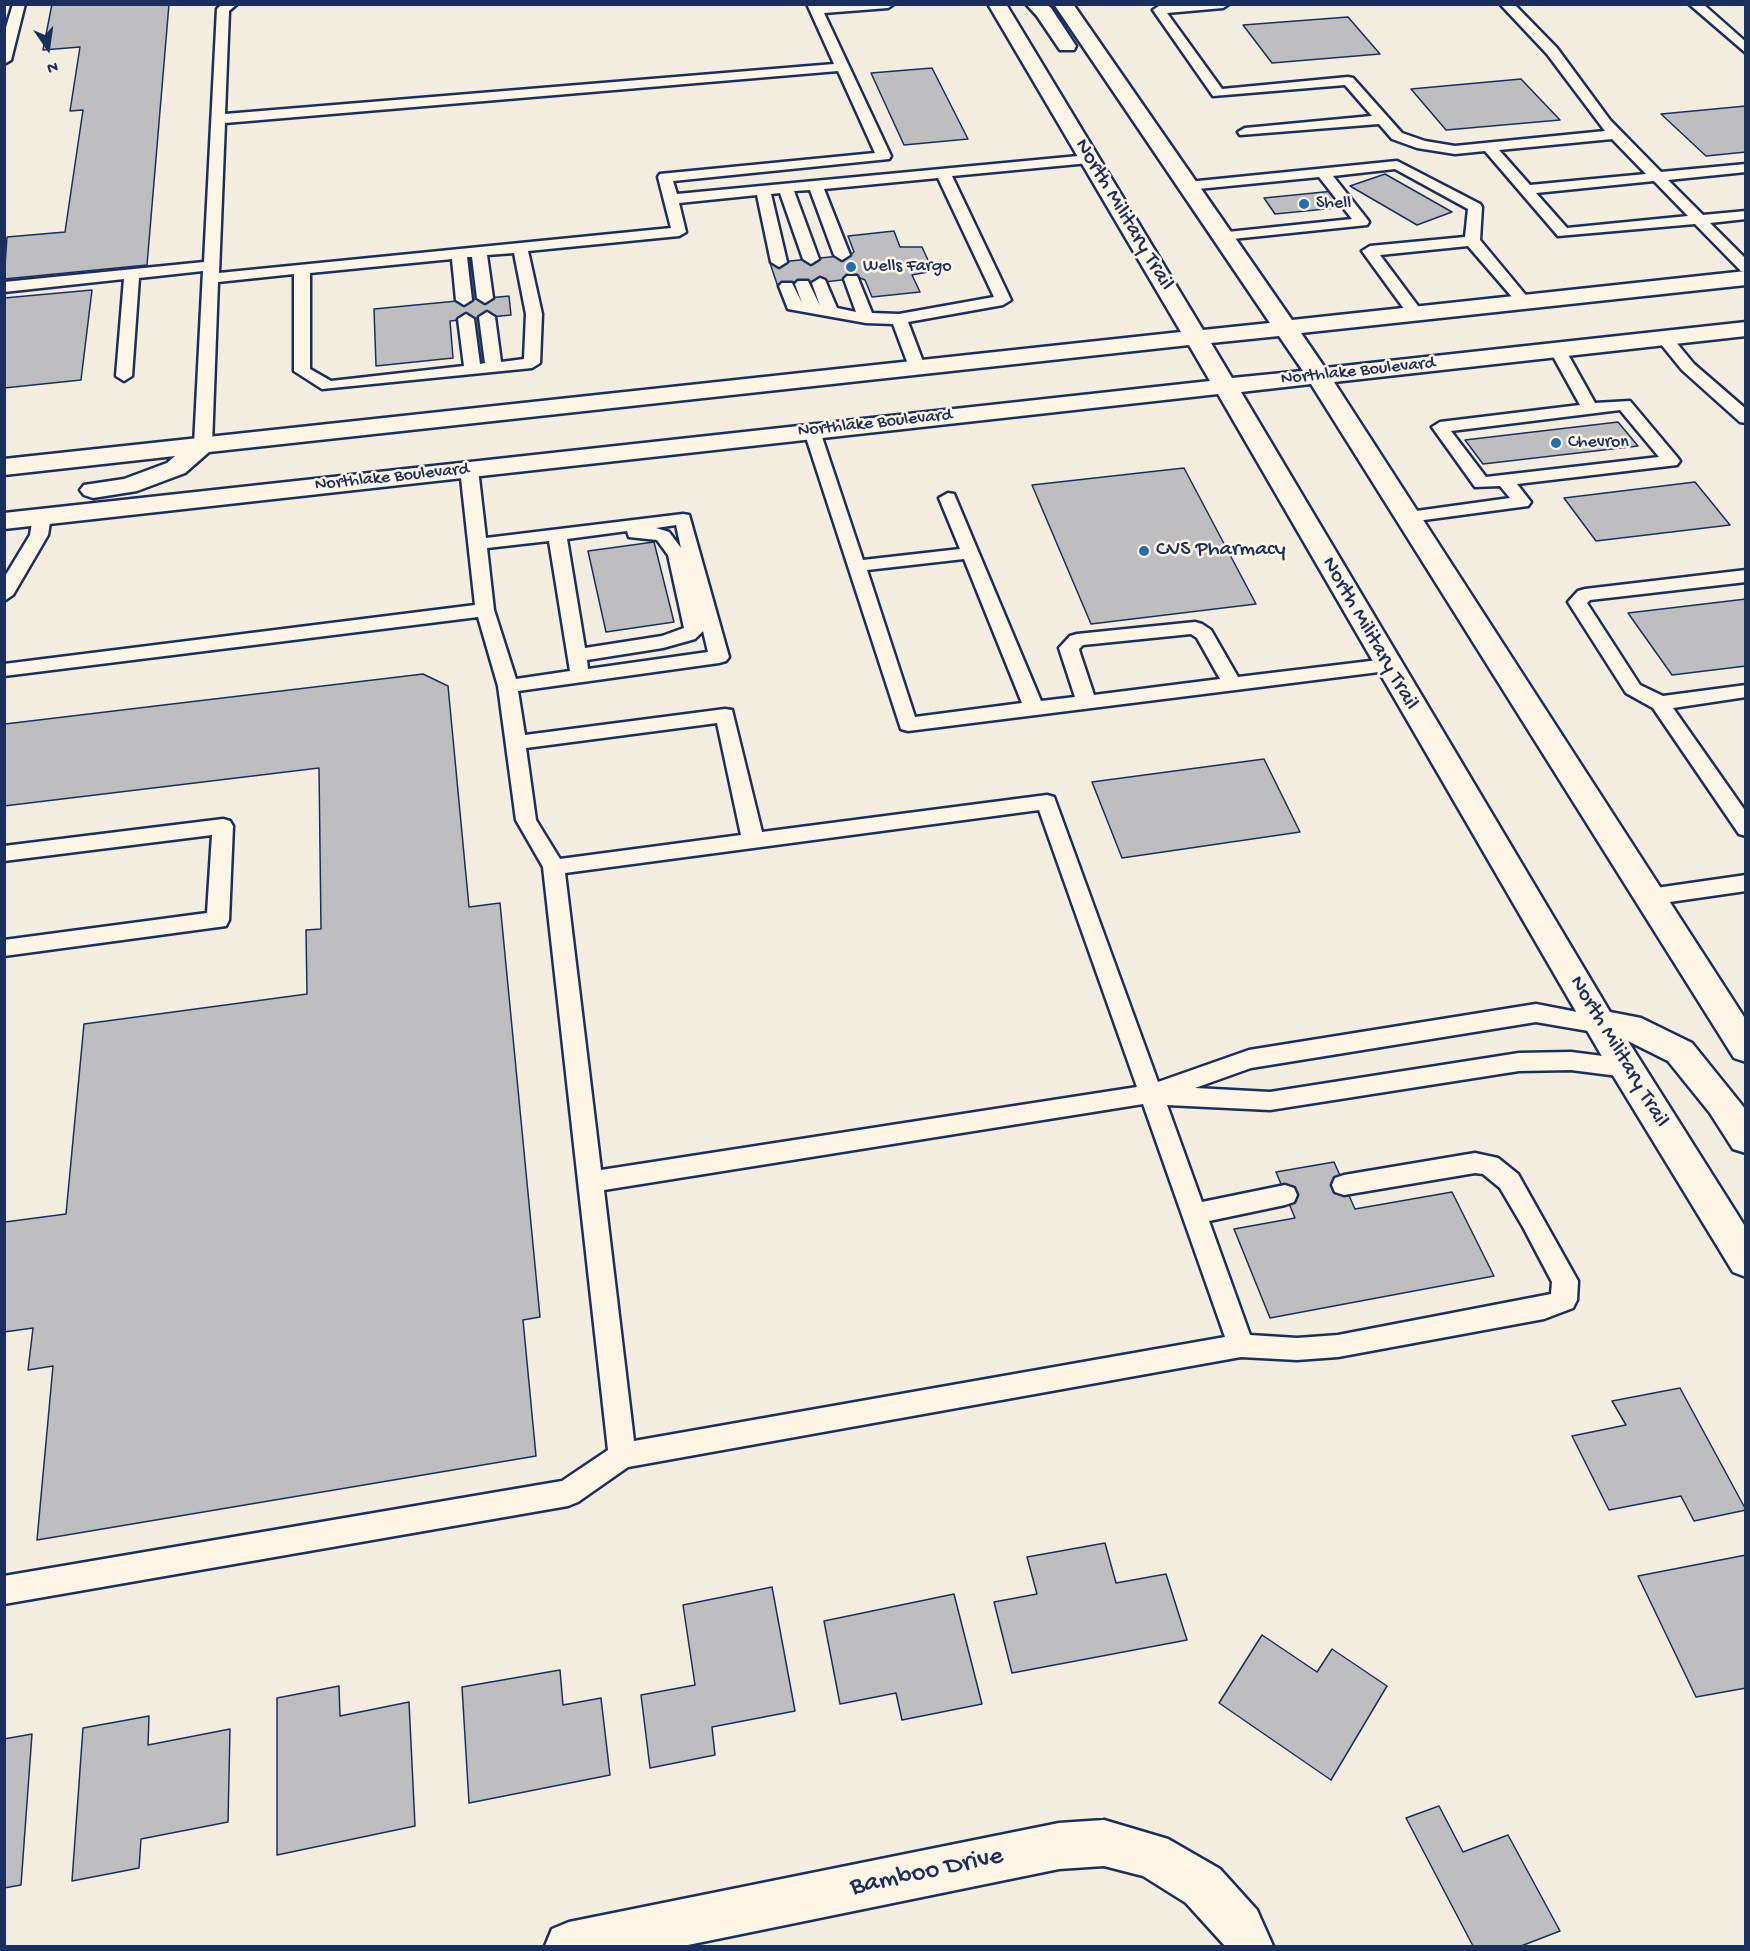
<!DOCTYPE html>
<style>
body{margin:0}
#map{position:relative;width:1750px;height:1951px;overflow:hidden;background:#f3ede0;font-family:"Gochi Hand",sans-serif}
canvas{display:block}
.frame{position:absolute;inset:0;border:6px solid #1b2f5e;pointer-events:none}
.north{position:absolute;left:18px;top:18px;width:60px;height:60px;-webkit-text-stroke:4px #fcf5e5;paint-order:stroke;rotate:167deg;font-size:16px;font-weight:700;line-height:24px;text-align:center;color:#1b2f5e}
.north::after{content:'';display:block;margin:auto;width:21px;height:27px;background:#1b2f5e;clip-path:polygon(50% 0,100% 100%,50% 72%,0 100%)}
</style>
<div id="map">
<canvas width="1750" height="1951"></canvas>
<div class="frame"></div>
<div class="north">N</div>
</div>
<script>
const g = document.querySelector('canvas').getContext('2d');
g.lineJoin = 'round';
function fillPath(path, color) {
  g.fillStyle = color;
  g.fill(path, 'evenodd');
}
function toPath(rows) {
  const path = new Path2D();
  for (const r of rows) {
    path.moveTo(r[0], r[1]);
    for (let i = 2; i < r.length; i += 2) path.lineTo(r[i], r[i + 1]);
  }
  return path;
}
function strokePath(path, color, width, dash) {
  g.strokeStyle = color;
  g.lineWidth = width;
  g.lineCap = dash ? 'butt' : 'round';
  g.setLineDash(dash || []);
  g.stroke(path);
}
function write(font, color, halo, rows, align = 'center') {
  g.font = font + ' "Gochi Hand",sans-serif';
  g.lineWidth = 5;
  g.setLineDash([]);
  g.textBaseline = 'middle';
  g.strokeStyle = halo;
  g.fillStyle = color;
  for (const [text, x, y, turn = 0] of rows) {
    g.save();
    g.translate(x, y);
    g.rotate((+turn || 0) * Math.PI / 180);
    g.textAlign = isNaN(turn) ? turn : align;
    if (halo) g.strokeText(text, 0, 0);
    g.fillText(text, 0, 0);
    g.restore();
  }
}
const building = toPath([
 [52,4,169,4,147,265,4,279,7,237,65,232,83,110,70,111,80,47,43,50,52,4],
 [1348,17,1380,54,1272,63,1243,25,1348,17],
 [932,68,968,139,904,145,871,73,932,68],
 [1521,79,1560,120,1446,130,1411,89,1521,79],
 [1746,106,1746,152,1706,156,1661,114,1746,106],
 [1385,174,1452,212,1417,225,1350,186,1385,174],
 [1334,191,1346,207,1275,214,1264,198,1334,191],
 [894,231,900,247,922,247,933,271,912,275,920,292,872,297,865,280,860,278,778,287,770,263,850,255,854,252,848,236,894,231],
 [92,290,81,380,4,388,4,298,92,290],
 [509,296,511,315,450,321,453,358,376,366,374,309,509,296],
 [1618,422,1638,446,1483,464,1465,440,1618,422],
 [1184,468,1256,604,1091,624,1032,485,1184,468],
 [1695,482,1730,525,1596,541,1564,498,1695,482],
 [654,542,674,622,606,632,588,551,654,542],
 [1746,599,1746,666,1672,675,1628,613,1746,599],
 [423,674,448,686,469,907,500,903,540,1317,523,1320,536,1456,37,1540,53,1366,28,1370,33,1328,4,1332,5,1222,66,1214,84,1024,307,994,306,930,321,929,319,768,4,806,5,724,423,674],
 [1264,759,1300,832,1122,858,1092,782,1264,759],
 [1334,1162,1355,1209,1452,1192,1494,1276,1270,1318,1234,1229,1295,1218,1276,1172,1334,1162],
 [1680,1388,1746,1510,1694,1521,1681,1496,1609,1510,1572,1436,1626,1425,1612,1401,1680,1388],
 [1105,1543,1116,1583,1166,1574,1187,1640,1012,1673,994,1602,1037,1594,1027,1557,1105,1543],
 [1746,1555,1746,1688,1696,1697,1638,1576,1746,1555],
 [772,1587,795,1711,712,1727,715,1755,650,1768,641,1695,695,1685,683,1605,772,1587],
 [954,1594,982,1704,902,1720,896,1693,840,1704,824,1621,954,1594],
 [1262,1635,1317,1672,1332,1649,1387,1686,1331,1780,1219,1703,1262,1635],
 [560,1670,563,1705,601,1698,610,1775,469,1803,462,1687,560,1670],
 [339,1686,340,1716,409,1702,415,1826,277,1855,277,1698,339,1686],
 [149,1716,148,1745,230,1729,228,1822,141,1839,139,1868,72,1881,83,1728,149,1716],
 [32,1734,21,1885,4,1888,4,1739,32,1734],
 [1439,1806,1463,1852,1508,1835,1560,1931,1521,1946,1473,1946,1406,1818,1439,1806]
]);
fillPath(building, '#bebec0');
strokePath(building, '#1b2f5e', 1.5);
const lane = toPath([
 [13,4,25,4,11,60,4,64,4,34,13,4],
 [222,4,237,4,229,11,225,114,834,64,807,4,894,4,888,8,824,13,891,156,889,159,673,181,677,194,1089,155,1096,159,1089,163,952,176,1011,300,1003,305,908,322,925,367,917,372,909,367,893,324,866,323,788,309,779,286,782,283,792,283,802,303,795,284,798,281,808,281,820,306,812,283,820,278,825,280,837,308,856,312,844,279,847,276,857,276,872,313,899,314,994,297,938,178,824,189,850,255,842,260,834,255,810,190,794,191,819,259,811,264,803,259,780,193,771,194,787,262,779,267,771,262,757,195,679,203,686,232,679,236,528,251,542,314,540,363,532,368,322,389,294,371,294,274,218,282,212,445,203,450,194,445,203,271,139,278,132,376,124,381,116,376,124,279,4,292,4,282,204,262,217,9,222,4],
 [838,71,875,153,660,174,658,177,671,228,219,273,225,123,838,71],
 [514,253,526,314,524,359,501,362,495,317,487,312,479,317,485,363,480,364,474,319,466,314,458,319,464,366,331,381,310,369,310,273,452,259,456,300,464,305,472,300,467,257,472,257,477,298,485,303,493,298,487,255,514,253],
 [1178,4,1229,4,1223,8,1167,13,1222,89,1348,77,1353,78,1402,133,1425,141,1455,146,1605,131,1547,54,1500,4,1514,4,1557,48,1610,120,1661,172,1746,164,1746,172,1668,180,1703,215,1746,211,1746,219,1710,223,1746,259,1746,272,1741,271,1695,224,1558,236,1485,151,1455,154,1417,148,1392,139,1379,124,1240,135,1238,132,1245,128,1372,116,1345,85,1213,96,1153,10,1159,6,1178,4],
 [1612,139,1646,174,1530,185,1499,150,1612,139],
 [1654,181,1688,216,1567,228,1536,193,1654,181],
 [1689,4,1703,4,1746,42,1746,53,1689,4],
 [1397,161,1480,204,1482,207,1480,240,1529,299,1532,302,1529,305,1519,305,1468,246,1380,255,1424,314,1416,319,1410,317,1362,251,1370,246,1465,237,1468,209,1395,169,1333,176,1367,219,1369,222,1367,225,1223,240,1218,239,1216,236,1218,233,1352,219,1319,177,1188,190,1181,186,1188,182,1397,161],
 [1664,333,1670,335,1694,364,1746,409,1746,423,1740,422,1682,370,1656,338,1664,333],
 [1557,344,1565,349,1595,403,1630,401,1677,457,1680,461,1677,465,1517,484,1531,502,1528,506,1409,522,1403,521,1400,517,1403,513,1409,512,1510,498,1500,486,1475,487,1432,427,1440,422,1580,405,1549,349,1557,344],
 [1620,410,1659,457,1486,477,1451,431,1620,410],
 [812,426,820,431,863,560,960,549,939,498,948,493,954,494,1041,701,1075,697,1059,648,1070,636,1077,634,1195,622,1202,624,1211,630,1238,677,1387,659,1394,661,1397,665,1394,669,1387,671,908,731,901,729,804,431,812,426],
 [964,559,1022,703,915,717,867,570,964,559],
 [1191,634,1197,638,1220,679,1094,695,1080,653,1079,649,1083,645,1191,634],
 [469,464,478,469,486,538,683,514,689,515,729,657,726,661,719,663,518,691,525,735,725,709,732,710,762,832,1047,795,1054,797,1158,1082,1249,1050,1536,1004,1608,1018,1612,1024,1608,1030,1600,1033,1536,1022,1251,1068,1195,1088,1270,1092,1519,1053,1571,1052,1626,1059,1634,1062,1638,1068,1634,1074,1626,1077,1571,1070,1519,1071,1270,1110,1167,1105,1202,1202,1285,1185,1294,1188,1297,1195,1294,1202,1285,1205,1209,1221,1250,1335,1297,1338,1338,1335,1551,1294,1552,1282,1523,1227,1500,1188,1483,1174,1475,1173,1344,1195,1335,1192,1332,1185,1335,1178,1344,1175,1475,1153,1498,1158,1518,1174,1578,1281,1577,1300,1573,1308,1544,1319,1338,1357,1297,1360,1241,1357,628,1467,578,1502,568,1506,4,1604,4,1576,562,1481,608,1450,543,867,516,820,498,686,478,617,4,676,4,664,475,605,460,469,469,464],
 [676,525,681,548,669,532,656,528,676,525],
 [627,531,629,537,657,540,668,555,684,628,662,636,585,648,567,539,627,531],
 [549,541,570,671,516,679,494,610,487,548,549,541],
 [703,631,708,652,588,669,587,660,663,648,695,639,703,631],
 [717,723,741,835,560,859,536,820,526,748,717,723],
 [1039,810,1137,1087,601,1170,565,873,1039,810],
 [1143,1104,1225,1337,634,1441,604,1190,1143,1104],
 [42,511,51,516,48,535,13,595,4,601,4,578,30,535,33,516,42,511],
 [1746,570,1746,582,1590,600,1587,603,1640,685,1663,696,1746,685,1746,697,1673,708,1746,812,1746,836,1739,834,1653,708,1626,693,1568,602,1578,591,1585,589,1746,570],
 [223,819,230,821,233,826,229,920,226,926,4,956,4,940,207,913,212,835,4,861,4,846,223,819],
 [1746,875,1746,891,1649,905,1641,902,1638,897,1641,892,1649,889,1746,875]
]);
const street = toPath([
 [1104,1820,1168,1839,1220,1869,1257,1910,1273,1946,1225,1946,1186,1903,1143,1876,1104,1866,1059,1869,683,1946,545,1946,552,1929,569,1922,1059,1823,1104,1820]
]);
const secondary = toPath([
 [988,4,1006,4,1203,330,1270,323,1054,4,1073,4,1292,320,1746,271,1746,285,1301,333,1325,368,1746,322,1746,336,1334,382,1746,1020,1746,1062,1734,1058,1311,384,1241,392,1610,1012,1641,1018,1692,1043,1746,1110,1746,1153,1733,1149,1710,1113,1668,1061,1628,1041,1746,1228,1746,1277,1733,1272,1614,1077,1218,394,4,529,4,513,1210,381,1189,345,209,452,185,473,137,491,93,498,84,495,80,490,84,485,124,479,167,463,175,456,4,475,4,459,1181,332,988,4],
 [1279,336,1303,371,1232,378,1211,343,1279,336],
 [1026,4,1046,4,1051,8,1076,46,1074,50,1060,50,1037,16,1026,4]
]);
strokePath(lane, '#1b2f5e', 5);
strokePath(street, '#1b2f5e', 5);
strokePath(secondary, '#1b2f5e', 5);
fillPath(lane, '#fcf5e5');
fillPath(street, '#fcf5e5');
fillPath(secondary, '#fcf5e5');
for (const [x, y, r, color] of [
 [1304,204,6,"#1f6fb2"],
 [851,267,6,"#1f6fb2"],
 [1556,443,6,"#1f6fb2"],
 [1144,551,6,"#1f6fb2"]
]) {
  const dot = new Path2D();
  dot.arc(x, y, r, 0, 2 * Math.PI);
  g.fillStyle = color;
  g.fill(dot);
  strokePath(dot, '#fcf5e5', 2);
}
write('18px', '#1b2f5e', '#fcf5e5', [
 ["Shell",1316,204],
 ["Wells Fargo",863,267],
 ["Chevron",1568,443]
], 'left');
write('18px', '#1b2f5e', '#fcf5e5', [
 ["Northlake Boulevard",1358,372,-6],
 ["Northlake Boulevard",875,424,-6],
 ["Northlake Boulevard",392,478,-6]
]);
write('22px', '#1b2f5e', '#fcf5e5', [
 ["North Military Trail",1123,215,59],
 ["North Military Trail",1369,634,60],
 ["North Military Trail",1618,1052,59]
]);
write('22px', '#1b2f5e', '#fcf5e5', [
 ["CVS Pharmacy",1156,551]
], 'left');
write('27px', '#1b2f5e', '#fcf5e5', [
 ["Bamboo Drive",927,1873,-12]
]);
</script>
